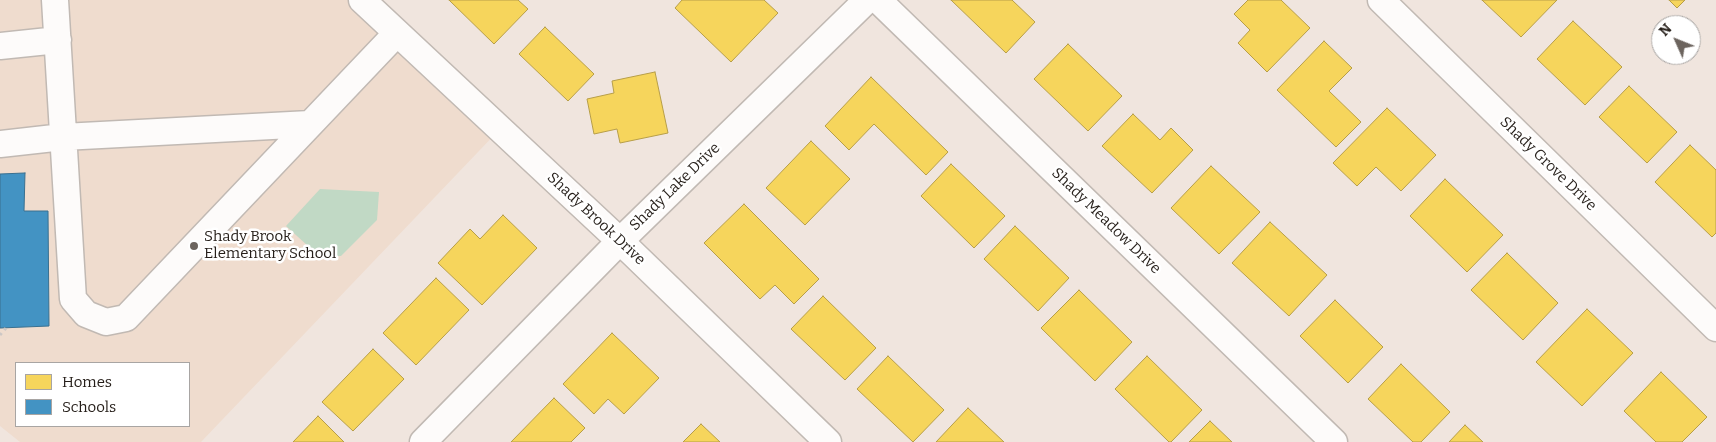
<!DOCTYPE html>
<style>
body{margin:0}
#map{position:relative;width:1716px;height:442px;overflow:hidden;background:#f0e5de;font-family:Bitter,serif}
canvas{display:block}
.legend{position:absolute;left:15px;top:362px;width:175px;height:65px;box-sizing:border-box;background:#fff;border:1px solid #a8a5a3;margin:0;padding:6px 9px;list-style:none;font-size:15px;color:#251e19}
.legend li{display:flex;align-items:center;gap:10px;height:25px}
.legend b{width:25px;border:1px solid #a8a5a3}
.north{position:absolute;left:1651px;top:15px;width:50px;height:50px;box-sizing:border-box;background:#fff;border:1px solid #a8a5a3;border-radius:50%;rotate:314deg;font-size:14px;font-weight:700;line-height:20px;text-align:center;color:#251e19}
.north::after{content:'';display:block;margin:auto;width:18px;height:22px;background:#6c645e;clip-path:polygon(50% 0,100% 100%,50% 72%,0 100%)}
</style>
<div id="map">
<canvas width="1716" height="442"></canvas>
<ul class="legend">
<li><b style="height:14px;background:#f6d55c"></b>Homes</li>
<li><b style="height:14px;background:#4393c3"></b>Schools</li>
</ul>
<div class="north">N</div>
</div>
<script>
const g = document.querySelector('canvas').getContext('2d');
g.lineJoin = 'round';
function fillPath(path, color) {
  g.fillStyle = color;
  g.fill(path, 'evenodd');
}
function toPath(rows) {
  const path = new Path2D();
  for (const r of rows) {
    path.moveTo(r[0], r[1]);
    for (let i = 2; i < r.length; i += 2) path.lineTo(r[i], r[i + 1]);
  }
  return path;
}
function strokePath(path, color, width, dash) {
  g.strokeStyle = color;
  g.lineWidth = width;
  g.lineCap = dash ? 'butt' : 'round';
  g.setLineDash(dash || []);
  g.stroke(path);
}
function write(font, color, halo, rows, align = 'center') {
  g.font = font + ' Bitter,serif';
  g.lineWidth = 5;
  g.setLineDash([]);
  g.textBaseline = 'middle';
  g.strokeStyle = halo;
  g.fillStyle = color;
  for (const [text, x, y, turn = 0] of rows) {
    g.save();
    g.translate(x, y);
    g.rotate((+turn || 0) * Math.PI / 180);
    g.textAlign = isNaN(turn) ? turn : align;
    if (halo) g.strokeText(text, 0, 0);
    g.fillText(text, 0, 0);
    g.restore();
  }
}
fillPath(toPath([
 [0,0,362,0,500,129,201,442,20,442,0,426],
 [16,363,189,363,189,426,16,426]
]), '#efdcce');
fillPath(toPath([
 [320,189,379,192,377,220,341,256,319,256,286,226]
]), '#c1d9c5');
const homes = toPath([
 [449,0,518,0,528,9,494,44,449,0],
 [682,0,764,0,778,13,731,62,675,8,682,0],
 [951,0,1012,0,1035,22,1006,53,951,0],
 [1248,0,1281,0,1310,28,1267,72,1238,43,1250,30,1234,14,1248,0],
 [1482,0,1557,0,1521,37,1482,0],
 [1669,0,1685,0,1677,8,1669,0],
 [1573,21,1622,67,1585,105,1537,59,1573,21],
 [545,27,594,74,568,101,519,54,545,27],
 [1324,41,1352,68,1329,91,1361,122,1336,147,1277,90,1324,41],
 [1068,44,1122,96,1088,131,1034,79,1068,44],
 [655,72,668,133,620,143,617,129,594,134,587,99,614,93,612,81,655,72],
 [871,77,948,152,926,175,874,124,849,150,825,126,871,77],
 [1629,86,1677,132,1647,163,1599,117,1629,86],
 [1387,108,1436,155,1401,191,1376,167,1357,186,1333,163,1387,108],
 [1133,114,1160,140,1171,128,1193,150,1152,193,1102,146,1133,114],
 [811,141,850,179,805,225,766,188,811,141],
 [1690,145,1716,170,1716,233,1712,237,1655,182,1690,145],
 [951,164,1005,216,974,248,921,196,951,164],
 [1211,166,1260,212,1219,254,1171,208,1211,166],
 [1445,179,1503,235,1467,272,1410,216,1445,179],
 [744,204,819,279,794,304,775,285,760,299,704,243,744,204],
 [503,215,537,248,482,305,438,263,470,229,480,239,503,215],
 [1270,222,1327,275,1289,316,1232,263,1270,222],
 [1015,226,1069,278,1038,311,984,259,1015,226],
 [1507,253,1558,303,1523,340,1471,290,1507,253],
 [436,278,469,310,416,365,383,333,436,278],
 [1079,290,1132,342,1095,381,1041,328,1079,290],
 [823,296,876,348,845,380,791,329,823,296],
 [1335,300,1383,347,1348,383,1300,336,1335,300],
 [1587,309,1633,353,1582,406,1536,362,1587,309],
 [612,333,659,378,624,414,608,399,594,414,563,384,612,333],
 [373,349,404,379,353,431,322,402,373,349],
 [888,356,944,410,913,442,857,389,888,356],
 [1147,356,1202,410,1171,442,1169,442,1115,389,1147,356],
 [1401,364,1450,412,1421,442,1413,442,1368,399,1401,364],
 [1661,372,1707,417,1682,442,1656,442,1624,411,1661,372],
 [554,398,585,428,571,442,511,442,554,398],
 [968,408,1004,442,936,442,968,408],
 [318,416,344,442,293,442,318,416],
 [1210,421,1232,442,1189,442,1210,421],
 [701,424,720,442,683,442,701,424],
 [1465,425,1483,442,1449,442,1465,425]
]);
fillPath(homes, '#f6d55c');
strokePath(homes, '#b79e48', 1);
const schools = toPath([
 [25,173,24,211,48,211,49,326,0,328,0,174,25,173]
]);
fillPath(schools, '#4393c3');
strokePath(schools, '#3a7090', 1);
const minor = toPath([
 [55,0,73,299,86,314,106,322,126,318,397,33],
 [362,0,620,241,828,442],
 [878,0,1334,442],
 [1381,0,1716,328],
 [0,46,58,40],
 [0,144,63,137,310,124],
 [423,442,620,241,867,0]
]);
strokePath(minor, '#c1b9b3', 29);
strokePath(toPath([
 [0,335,6,328]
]), '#ccc7c5', 3, [2.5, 4]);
strokePath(minor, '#fdfbfa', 26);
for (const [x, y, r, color] of [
 [194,246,5,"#6c645e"]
]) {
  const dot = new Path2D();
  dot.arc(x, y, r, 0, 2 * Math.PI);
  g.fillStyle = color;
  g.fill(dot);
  strokePath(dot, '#fff', 2);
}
write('15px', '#251e19', '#fff', [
 ["Shady Grove Drive",1548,164,44],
 ["Shady Lake Drive",675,187,-44],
 ["Shady Brook Drive",596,219,43],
 ["Shady Meadow Drive",1106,221,44]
]);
write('15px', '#251e19', '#fff', [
 ["Shady Brook",204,237],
 ["Elementary School",204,254]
], 'left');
</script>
